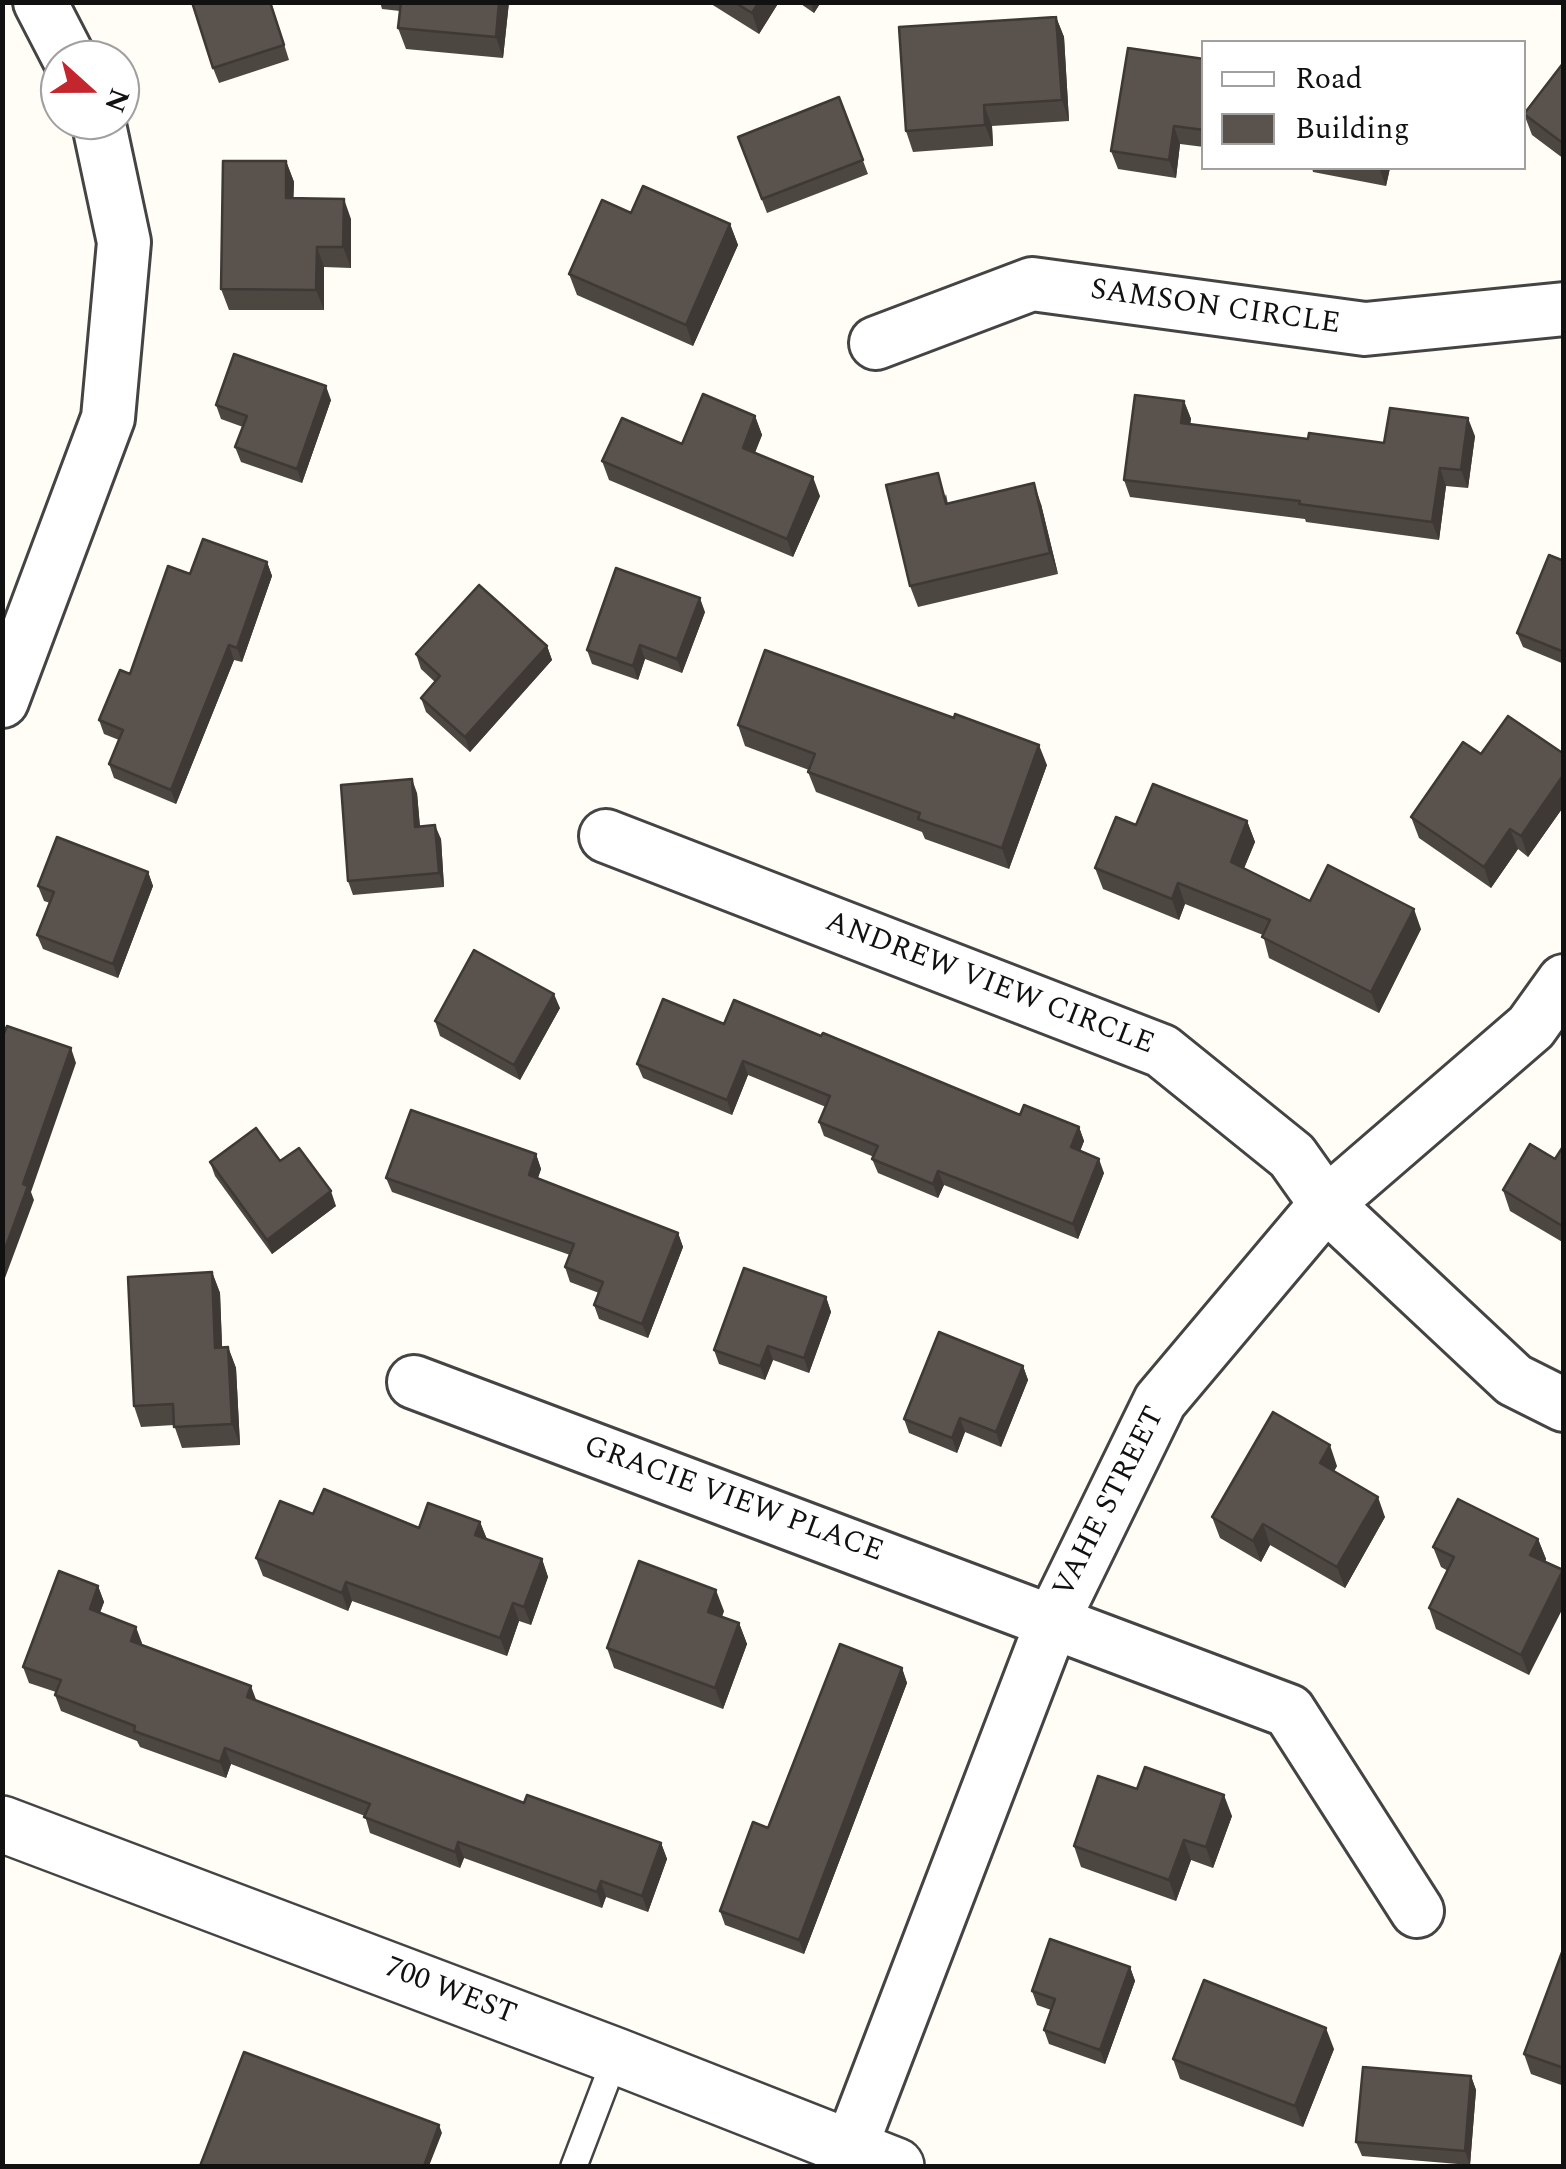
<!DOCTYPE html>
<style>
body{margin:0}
#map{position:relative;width:1566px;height:2169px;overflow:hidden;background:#fffdf5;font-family:Spectral,serif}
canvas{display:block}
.frame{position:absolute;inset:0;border:5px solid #111;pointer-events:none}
.legend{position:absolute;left:1201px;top:40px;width:325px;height:130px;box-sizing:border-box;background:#fff;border:2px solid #a0a0a0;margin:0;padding:12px 18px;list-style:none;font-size:30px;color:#111}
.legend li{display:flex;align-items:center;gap:20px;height:50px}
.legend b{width:50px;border:2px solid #a0a0a0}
.north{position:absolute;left:40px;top:40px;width:100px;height:100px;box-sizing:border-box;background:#fff;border:2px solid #a0a0a0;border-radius:50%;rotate:111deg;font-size:28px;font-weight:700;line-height:40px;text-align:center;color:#111}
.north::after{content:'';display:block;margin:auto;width:35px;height:45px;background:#c4262e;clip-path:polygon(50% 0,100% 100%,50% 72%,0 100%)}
</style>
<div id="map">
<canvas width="1566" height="2169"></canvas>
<div class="frame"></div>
<ul class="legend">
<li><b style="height:12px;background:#fff"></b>Road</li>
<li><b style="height:28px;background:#5a524d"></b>Building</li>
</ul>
<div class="north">N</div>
</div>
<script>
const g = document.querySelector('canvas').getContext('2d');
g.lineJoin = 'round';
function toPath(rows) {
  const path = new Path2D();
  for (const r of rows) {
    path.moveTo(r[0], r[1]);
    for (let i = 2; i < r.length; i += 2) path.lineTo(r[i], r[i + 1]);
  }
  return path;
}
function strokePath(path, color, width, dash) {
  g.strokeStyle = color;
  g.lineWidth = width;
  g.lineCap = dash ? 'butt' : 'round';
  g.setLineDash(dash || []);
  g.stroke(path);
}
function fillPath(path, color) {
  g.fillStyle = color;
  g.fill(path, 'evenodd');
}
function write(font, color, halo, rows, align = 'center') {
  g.font = font + ' Spectral,serif';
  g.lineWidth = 10;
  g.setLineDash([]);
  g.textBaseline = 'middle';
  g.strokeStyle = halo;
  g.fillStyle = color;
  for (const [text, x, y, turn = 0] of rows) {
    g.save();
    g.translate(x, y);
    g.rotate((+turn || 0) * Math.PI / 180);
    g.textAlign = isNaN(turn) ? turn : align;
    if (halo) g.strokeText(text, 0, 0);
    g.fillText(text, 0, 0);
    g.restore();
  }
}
const service = toPath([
 [574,2166,616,2056]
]);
const minor = toPath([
 [40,2,70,60],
 [876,343,1032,284,1365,329,1564,309],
 [2,701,108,418,124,242,98,120],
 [606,836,1162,1051,1292,1156,1326,1204,1514,1380,1564,1405],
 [414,1382,1289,1711,1417,1911],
 [850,2149,1053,1620,1160,1401,1326,1204,1531,1027,1564,981]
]);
const tertiary = toPath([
 [2,1824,616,2056,896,2166]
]);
strokePath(service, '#444', 30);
strokePath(minor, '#444', 58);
strokePath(tertiary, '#444', 60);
strokePath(service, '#fff', 25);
strokePath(minor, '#fff', 52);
strokePath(tertiary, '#fff', 55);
fillPath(toPath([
 [271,2,289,60,219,83,213,68],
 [380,2,509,2,503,58,406,49,398,28,400,11,382,9],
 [708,2,779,2,759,34],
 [798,2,821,2,814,13],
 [1056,17,1064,37,1069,121,992,126,993,146,913,152,906,131],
 [1204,59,1204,147,1180,144,1176,178,1118,169,1111,151],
 [1564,62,1564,159,1532,135,1524,114],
 [839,97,868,174,767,213,738,137],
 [286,161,294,182,293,198,351,219,351,268,324,267,324,310,229,310,221,289],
 [1312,168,1390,168,1386,186,1313,172],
 [631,213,730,224,738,245,693,346,577,295,569,274],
 [331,400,302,483,241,462,235,447,243,427,221,419,216,405],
 [1184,401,1191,419,1190,424,1308,439,1384,443,1475,436,1468,488,1446,486,1439,540,1306,522,1305,519,1130,497,1124,480],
 [755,416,762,435,755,453,820,496,793,557,609,480,602,461,682,444],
 [946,494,948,504,1041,504,1058,574,918,607,910,586],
 [1564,561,1564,664,1523,647,1517,633],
 [267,562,272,576,242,662,234,660,176,804,114,778,109,764,119,740,104,734,99,720,130,674,190,574],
 [705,612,682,673,645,659,638,680,592,664,587,650],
 [547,646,552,660,470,752,426,712,421,698,435,682,421,669,416,654],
 [738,725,1047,765,1009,869,925,839,922,832,816,792,808,772,809,770,745,746],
 [1481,754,1564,754,1564,806,1528,857,1518,849,1491,888,1419,838,1411,817],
 [417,793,420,826,441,839,444,887,353,895,348,881],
 [1247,821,1255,842,1244,868,1310,901,1421,929,1379,1013,1269,958,1263,935,1185,904,1179,920,1103,889,1095,868,1136,825],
 [148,872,153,886,118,978,43,949,37,935,50,903,44,901,38,886],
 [560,1008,520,1080,440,1036,435,1021],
 [724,1024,1020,1115,1079,1127,1084,1141,1080,1151,1104,1173,1078,1239,944,1185,938,1198,878,1173,872,1159,874,1157,824,1136,819,1122,826,1107,748,1075,732,1115,643,1078,637,1064],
 [1564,1145,1564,1243,1510,1211,1503,1190,1555,1159],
 [536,1154,541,1169,538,1178,678,1233,683,1247,648,1338,599,1319,594,1305,599,1293,570,1282,565,1267,570,1255,392,1192,386,1178],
 [280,1161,336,1206,272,1254,215,1176,210,1162],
 [212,1272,220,1293,222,1348,228,1347,236,1368,240,1445,182,1448,174,1425,141,1427,134,1406],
 [826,1297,831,1312,809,1373,773,1360,765,1380,719,1364,714,1350],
 [1023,1366,1028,1380,1001,1447,965,1432,957,1453,909,1433,904,1419],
 [1337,1466,1334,1471,1385,1517,1345,1588,1270,1545,1261,1562,1220,1538,1212,1517],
 [313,1514,419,1528,480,1522,487,1539,542,1559,548,1577,531,1625,519,1621,507,1656,352,1601,348,1611,263,1576,256,1558],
 [1538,1539,1546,1559,1529,1675,1436,1629,1429,1608,1448,1571,1441,1567,1433,1547],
 [98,1586,104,1602,100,1613,142,1643,141,1645,256,1701,524,1803,661,1843,667,1859,648,1912,606,1897,602,1908,464,1858,460,1868,370,1833,365,1816,231,1764,226,1778,140,1747,137,1741,61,1711,55,1695,56,1692,29,1683,23,1667],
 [724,1611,722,1617,739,1623,747,1644,723,1709,614,1668,607,1648],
 [902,1668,907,1683,804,1954,725,1925,720,1911,768,1828],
 [1137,1789,1232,1816,1213,1868,1191,1860,1176,1901,1081,1867,1074,1846],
 [1564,1947,1564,2086,1531,2074,1524,2054],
 [1130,1967,1135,1981,1105,2064,1049,2044,1044,2030,1051,2010,1037,2005,1032,1991],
 [1334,2049,1303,2127,1180,2079,1173,2059],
 [1471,2076,1476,2090,1470,2165,1362,2156,1356,2142]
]), '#4d4742');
fillPath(toPath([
 [499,2,509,2,503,58,496,37],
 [759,2,779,2,759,34,752,13],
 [811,2,821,2,814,13],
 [1056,17,1064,37,1069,121,1062,100],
 [984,105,992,126,993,146,985,125],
 [1174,126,1180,144,1176,178,1169,160],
 [286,161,294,182,293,219,286,198],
 [1379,168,1390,168,1386,186],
 [344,199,351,219,351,268,343,247],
 [730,224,738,245,693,346,686,325],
 [317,247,324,267,324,310,316,290],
 [326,386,331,400,302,483,297,469],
 [1184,401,1191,419,1188,441,1181,423],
 [755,416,762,435,749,466,743,448],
 [1468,418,1475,436,1468,488,1461,470],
 [1440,468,1446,486,1439,540,1432,522],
 [813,477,820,496,793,557,787,539],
 [1034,483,1041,504,1058,574,1050,553],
 [267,562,272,576,242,662,237,648],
 [700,598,705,612,682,673,677,659],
 [229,645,234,660,176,804,171,790],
 [640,645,645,659,638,680,633,666],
 [547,646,552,660,470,752,465,737],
 [1039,745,1047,765,1009,869,1002,848],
 [1564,774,1564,806,1528,857,1521,836],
 [412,779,417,793,421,841,415,827],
 [1247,821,1255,842,1238,883,1231,862],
 [435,825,441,839,444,887,439,873],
 [1510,829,1518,849,1491,888,1484,867],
 [148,872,153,886,118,978,113,964],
 [1178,883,1185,904,1179,920,1172,899],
 [1414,909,1421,929,1379,1013,1371,992],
 [554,994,560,1008,520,1080,514,1065],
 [71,1048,76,1063,31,1192,34,1200,2,1286,2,1257,23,1184],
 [743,1061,748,1075,732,1115,727,1100],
 [1079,1127,1084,1141,1076,1162,1071,1147],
 [536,1154,541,1169,534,1189,529,1175],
 [1099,1159,1104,1173,1078,1239,1073,1224],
 [938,1171,944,1185,938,1198,933,1184],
 [331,1191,336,1206,272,1254,267,1240],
 [678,1233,683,1247,648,1338,642,1324],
 [212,1272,220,1293,223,1369,215,1348],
 [826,1297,831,1312,809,1373,804,1358],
 [768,1346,773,1360,765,1380,760,1366],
 [228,1347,236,1368,240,1445,232,1424],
 [1023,1366,1028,1380,1001,1447,996,1432],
 [960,1418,965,1432,957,1453,952,1438],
 [1330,1445,1337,1466,1327,1484,1320,1463],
 [1378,1497,1385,1517,1345,1588,1337,1567],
 [480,1522,487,1540,475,1535],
 [1263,1524,1270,1545,1261,1562,1253,1541],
 [1538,1539,1546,1559,1538,1575,1530,1555],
 [542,1559,548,1577,531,1625,524,1607],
 [1563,1570,1564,1606,1529,1675,1521,1655],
 [346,1582,352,1601,348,1611,342,1593],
 [98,1586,104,1602,95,1625,90,1609],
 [716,1590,724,1611,715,1633,708,1612],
 [513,1603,519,1621,507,1656,500,1638],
 [739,1623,747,1644,723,1709,715,1688],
 [136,1627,142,1643,136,1657,131,1641],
 [902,1668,907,1683,804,1954,799,1940],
 [251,1686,257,1702,247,1697],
 [225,1748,231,1764,226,1778,220,1762],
 [1224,1795,1232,1816,1213,1868,1206,1847],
 [1184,1840,1191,1860,1176,1901,1169,1880],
 [458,1842,464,1858,460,1868,455,1852],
 [661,1843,667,1859,648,1912,642,1896],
 [601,1881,606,1897,602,1908,597,1892],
 [1130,1967,1135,1981,1105,2064,1100,2050],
 [1326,2028,1334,2049,1303,2127,1295,2106],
 [1471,2076,1476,2090,1470,2165,1465,2151],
 [439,2125,442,2133,429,2166,424,2166]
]), '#3f3936');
const building = toPath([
 [192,2,270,2,284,45,213,68,192,2],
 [401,2,499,2,496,37,398,28,401,2],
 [734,2,759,2,752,13,734,2],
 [1056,17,1062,100,984,105,985,125,906,131,899,27,1056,17],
 [1128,48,1204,59,1204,130,1174,126,1169,160,1111,151,1128,48],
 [1564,62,1564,144,1524,114,1564,62],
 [839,97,863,160,762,199,738,137,839,97],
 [223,161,286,161,286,198,344,199,343,247,317,247,316,290,221,289,223,161],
 [643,186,730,224,686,325,569,274,602,200,631,213,643,186],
 [234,354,326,386,297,469,235,447,247,416,216,405,234,354],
 [703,394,755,416,743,448,813,477,787,539,602,461,622,418,682,444,703,394],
 [1135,395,1184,401,1181,423,1308,439,1309,433,1384,443,1390,408,1468,418,1461,470,1440,468,1432,522,1299,504,1300,501,1124,480,1135,395],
 [938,473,946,504,1034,483,1050,553,910,586,886,485,938,473],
 [203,539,267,562,237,648,229,645,171,790,109,764,123,730,99,720,120,670,130,674,168,566,190,574,203,539],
 [1549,555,1564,561,1564,652,1517,633,1549,555],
 [616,568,700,598,677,659,640,645,633,666,587,650,616,568],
 [479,585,547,646,465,737,421,698,440,676,416,654,479,585],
 [765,650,954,718,955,714,1039,745,1002,848,918,819,920,813,808,772,815,754,738,725,765,650],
 [1508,716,1564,754,1564,774,1521,836,1510,829,1484,867,1411,817,1463,742,1481,754,1508,716],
 [412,779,415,827,435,825,439,873,348,881,341,785,412,779],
 [1153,784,1247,821,1231,862,1310,901,1328,865,1414,909,1371,992,1262,937,1270,920,1178,883,1172,899,1095,868,1116,817,1136,825,1153,784],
 [57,837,148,872,113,964,37,935,54,892,38,886,57,837],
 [474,950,554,994,514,1065,435,1021,474,950],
 [663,999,724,1024,734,1000,821,1036,823,1033,1020,1115,1024,1105,1079,1127,1071,1147,1099,1159,1073,1224,938,1171,933,1184,872,1159,878,1146,819,1122,830,1096,743,1061,727,1100,637,1064,663,999],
 [7,1026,71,1048,23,1184,28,1186,2,1257,2,1038,7,1026],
 [411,1110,536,1154,529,1175,678,1233,642,1324,594,1305,603,1282,565,1267,574,1244,386,1178,411,1110],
 [256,1128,280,1161,299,1148,331,1191,267,1240,210,1162,256,1128],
 [1530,1144,1555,1159,1564,1145,1564,1227,1503,1190,1530,1144],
 [744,1268,826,1297,804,1358,768,1346,760,1366,714,1350,744,1268],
 [212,1272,215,1348,228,1347,232,1424,174,1427,173,1404,134,1406,128,1277,212,1272],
 [939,1332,1023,1366,996,1432,960,1418,952,1438,904,1419,939,1332],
 [1273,1412,1330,1445,1320,1463,1378,1497,1337,1567,1263,1524,1253,1541,1212,1517,1273,1412],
 [324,1489,419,1528,428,1503,480,1522,475,1535,542,1559,524,1607,513,1603,500,1638,346,1582,342,1593,256,1558,280,1501,313,1514,324,1489],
 [1458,1499,1538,1539,1530,1555,1563,1570,1521,1655,1429,1608,1454,1557,1433,1547,1458,1499],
 [639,1561,716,1590,708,1612,739,1623,715,1688,607,1648,639,1561],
 [59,1571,98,1586,90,1609,136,1627,131,1641,251,1686,247,1697,524,1803,527,1795,661,1843,642,1896,601,1881,597,1892,458,1842,455,1852,364,1817,370,1804,225,1748,220,1762,134,1731,135,1726,55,1695,61,1680,23,1667,59,1571],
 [840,1644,902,1668,799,1940,720,1911,753,1822,768,1828,840,1644],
 [1145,1767,1224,1795,1206,1847,1184,1840,1169,1880,1074,1846,1098,1776,1137,1789,1145,1767],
 [1050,1939,1130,1967,1100,2050,1044,2030,1055,1999,1032,1991,1050,1939],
 [1564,1947,1564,2068,1524,2054,1564,1947],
 [1204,1980,1326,2028,1295,2106,1173,2059,1204,1980],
 [244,2052,439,2125,424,2166,200,2166,244,2052],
 [1363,2067,1471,2076,1465,2151,1356,2142,1363,2067]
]);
fillPath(building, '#5a524d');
strokePath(building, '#3f3936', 2.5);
write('30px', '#111', '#fff', [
 ["SAMSON CIRCLE",1215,309,8],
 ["ANDREW VIEW CIRCLE",989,985,21],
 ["GRACIE VIEW PLACE",733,1501,20],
 ["VAHE STREET",1111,1503,-63],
 ["700 WEST",450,1993,21]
]);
</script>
